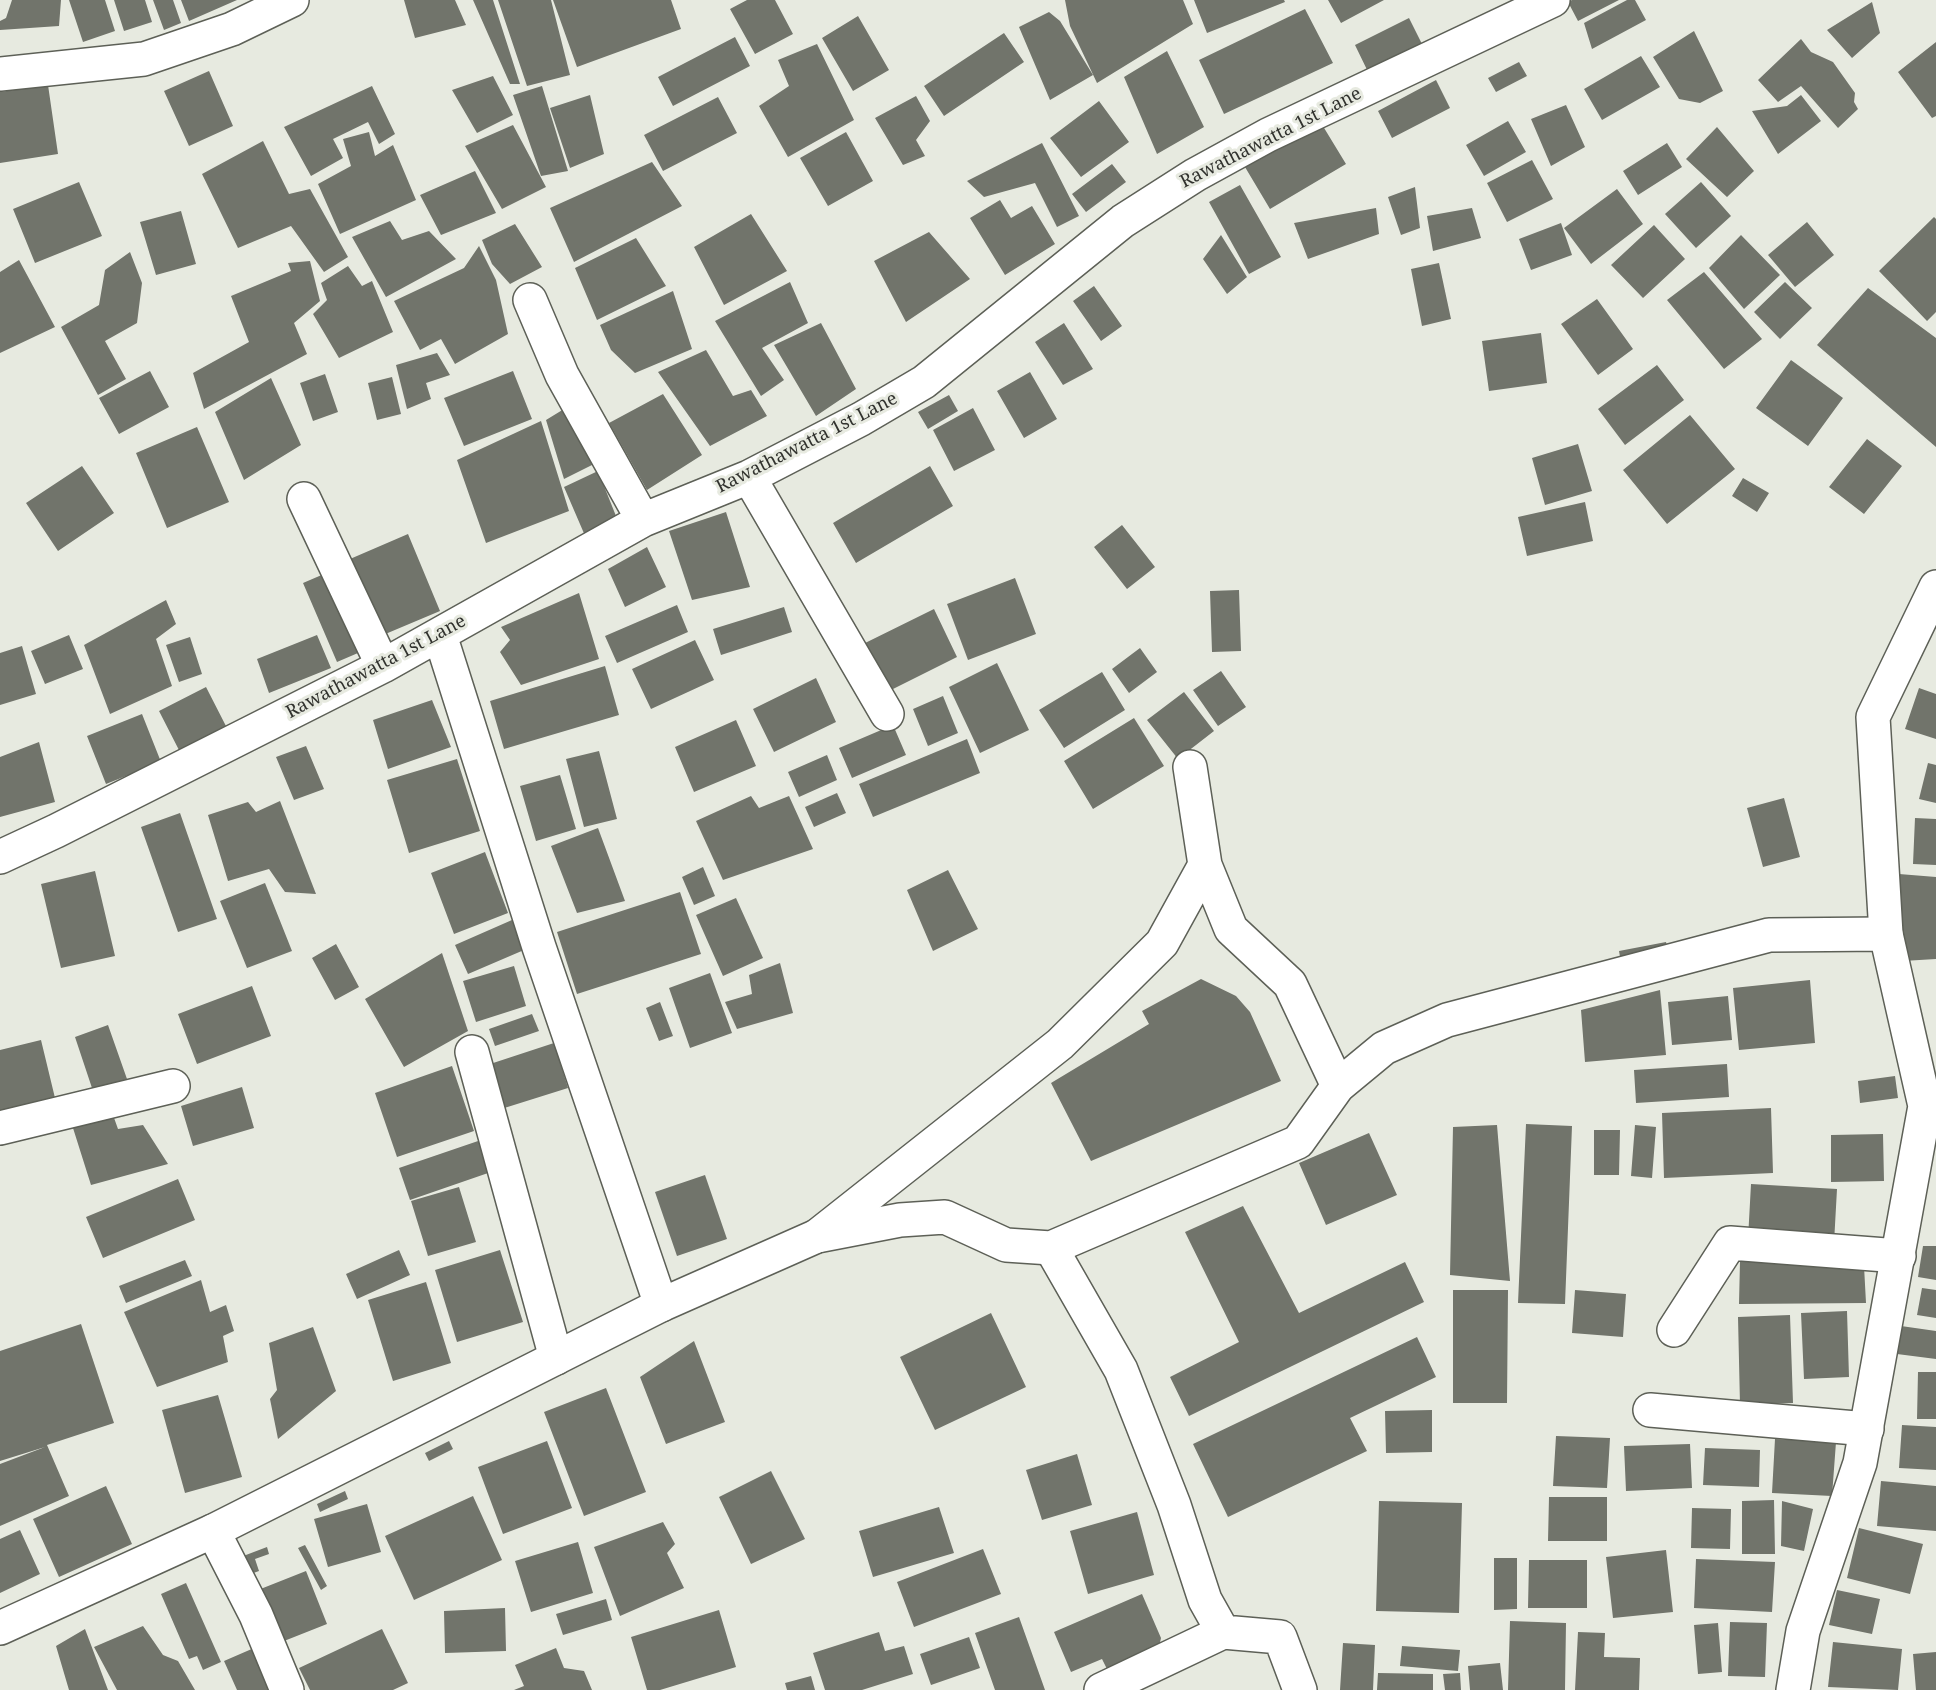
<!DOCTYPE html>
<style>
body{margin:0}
canvas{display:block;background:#e7eae0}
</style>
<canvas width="1936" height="1690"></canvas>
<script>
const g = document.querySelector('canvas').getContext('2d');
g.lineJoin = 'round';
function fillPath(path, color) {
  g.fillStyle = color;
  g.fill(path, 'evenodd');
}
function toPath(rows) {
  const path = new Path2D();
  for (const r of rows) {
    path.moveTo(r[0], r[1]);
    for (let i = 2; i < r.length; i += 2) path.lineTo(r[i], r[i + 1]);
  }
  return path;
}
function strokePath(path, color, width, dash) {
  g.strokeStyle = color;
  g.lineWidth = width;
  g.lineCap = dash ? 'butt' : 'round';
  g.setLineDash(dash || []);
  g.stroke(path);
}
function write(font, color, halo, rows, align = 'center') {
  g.font = font + ' "Noto Serif",serif';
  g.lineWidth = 6;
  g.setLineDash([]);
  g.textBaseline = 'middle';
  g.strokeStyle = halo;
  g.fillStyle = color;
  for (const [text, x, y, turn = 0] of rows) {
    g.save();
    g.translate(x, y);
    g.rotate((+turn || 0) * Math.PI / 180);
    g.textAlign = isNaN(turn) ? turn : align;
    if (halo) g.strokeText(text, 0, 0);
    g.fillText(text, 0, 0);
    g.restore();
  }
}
fillPath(toPath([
 [12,0,61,0,59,26,0,30,0,21,6,18],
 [69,0,105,0,115,31,83,42],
 [114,0,145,0,152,22,124,31],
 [153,0,173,0,181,23,164,30],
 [181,0,237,0,189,21],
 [404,0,455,0,466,25,415,38],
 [473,0,493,0,520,84,510,84],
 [498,0,551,0,570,75,527,86],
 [553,0,671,0,681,29,577,67],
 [747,0,775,0,793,34,755,54,730,9],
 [1065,0,1183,0,1193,24,1097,83,1070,26],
 [1194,0,1284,0,1285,2,1207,33],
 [1328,0,1384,0,1341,23],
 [1572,0,1619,0,1578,21,1568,2],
 [1627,0,1635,0,1646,20,1592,49,1584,23],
 [1872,2,1880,33,1852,58,1827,30],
 [1305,9,1333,63,1224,114,1199,60],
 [1049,12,1060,21,1093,75,1050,100,1019,27],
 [858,16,889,70,853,91,822,38],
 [1409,18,1425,50,1371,78,1355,45],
 [1694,31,1723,91,1700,103,1679,99,1653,57],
 [1004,33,1024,62,944,116,924,86],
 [735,37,750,66,673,106,658,77],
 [1801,39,1811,52,1833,62,1855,93,1854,102,1858,109,1838,128,1801,86,1778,102,1758,80],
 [1936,42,1936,116,1932,118,1898,72],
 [817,44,854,120,788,157,759,106,789,86,778,60],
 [1167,51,1204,127,1157,154,1124,77],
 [1641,56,1660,87,1602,120,1584,89],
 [1519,62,1527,76,1496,92,1488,78],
 [209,71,233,126,189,146,164,91],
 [493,76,513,115,477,133,452,90],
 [1436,80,1450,108,1392,138,1378,111],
 [48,85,58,154,0,163,0,92],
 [372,86,395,134,379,144,368,122,333,139,343,158,311,176,284,127],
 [542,86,568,171,541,176,513,95],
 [590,95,604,154,570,168,550,108],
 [1801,95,1821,121,1778,154,1752,111,1787,106],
 [916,96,930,121,916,140,925,156,903,165,875,118],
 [718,97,737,133,663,171,644,135],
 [1099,101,1129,142,1081,177,1050,138],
 [1566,105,1585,147,1551,166,1531,119],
 [1318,118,1346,164,1270,209,1242,162],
 [1508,121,1526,152,1484,176,1466,145],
 [513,125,546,187,502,209,465,146],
 [1717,127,1754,171,1727,197,1686,159],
 [369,132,375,156,393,145,416,200,340,234,318,184,351,166,343,139],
 [846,132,873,181,828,206,800,158],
 [263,141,289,194,310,189,348,257,324,272,291,226,238,248,202,174],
 [1042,143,1079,216,1057,227,1035,183,984,197,967,181],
 [1667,143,1682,167,1638,195,1623,171],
 [1532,160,1553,199,1507,222,1487,183],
 [652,162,682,206,574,262,550,208],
 [1112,164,1126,182,1086,212,1072,194],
 [475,171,496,213,441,235,420,195],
 [79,182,102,236,35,263,13,209],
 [1701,182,1731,216,1696,248,1665,214],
 [1240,185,1281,257,1249,274,1209,202],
 [1415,187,1420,228,1401,235,1388,197],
 [1617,189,1643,224,1591,264,1564,228],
 [1000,200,1011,218,1032,206,1055,244,1005,275,970,218],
 [1376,208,1379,234,1308,259,1294,223],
 [1472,208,1481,238,1433,251,1427,216],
 [181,211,196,264,156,275,140,222],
 [751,214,787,271,724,305,694,247],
 [1934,217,1936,219,1936,312,1927,321,1879,271],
 [390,221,402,240,429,231,456,259,386,297,352,237],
 [1807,222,1834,255,1795,287,1768,255],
 [1561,223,1572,255,1531,270,1519,239],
 [515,224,542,267,510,284,492,264,482,240],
 [1654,225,1685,259,1643,298,1611,265],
 [929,232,970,279,906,322,874,261],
 [1221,235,1247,277,1227,294,1203,259],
 [1741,235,1780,275,1744,309,1709,268],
 [636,238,666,286,597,320,575,268],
 [479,246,496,280,508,334,455,364,441,339,420,350,394,301,464,268],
 [130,252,142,283,137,323,105,341,126,379,98,395,61,327,99,305,105,270],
 [19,260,55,327,0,353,0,272],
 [310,261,320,301,294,323,307,354,204,409,193,373,249,342,231,296,291,271,288,263],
 [1439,263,1451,319,1422,326,1411,269],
 [348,266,362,286,372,281,393,332,339,358,313,314,327,300,321,283],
 [1704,272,1762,339,1724,369,1667,300],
 [790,282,808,323,762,348,784,380,761,396,715,321],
 [1785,282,1812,308,1780,339,1754,312],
 [1094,286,1122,326,1101,341,1073,301],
 [1868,288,1936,338,1936,447,1817,345],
 [673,291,692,349,635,373,611,350,600,325],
 [1597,299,1633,349,1598,375,1561,324],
 [821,323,856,389,816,416,774,345],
 [1064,323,1093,369,1063,385,1035,342],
 [1541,333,1547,383,1489,391,1482,341],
 [706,350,733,396,751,390,767,416,710,446,658,372],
 [437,353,450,375,426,383,431,399,407,409,396,365],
 [1791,360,1843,398,1808,446,1756,408],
 [1657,365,1684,400,1625,445,1598,409],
 [150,371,169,407,119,434,99,398],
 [513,371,532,419,464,446,444,398],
 [1030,372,1057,419,1024,438,997,391],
 [325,374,338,412,313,421,300,383],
 [392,377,401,414,377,420,368,383],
 [271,378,301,445,244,480,215,412],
 [663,394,702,455,647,490,609,423],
 [949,395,958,411,928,429,918,412],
 [973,408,995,450,954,471,933,430],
 [564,409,594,464,564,479,546,420],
 [1690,415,1735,469,1667,524,1623,470],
 [541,421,569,511,486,543,457,460],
 [197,427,229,502,167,528,136,453],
 [1867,439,1902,466,1864,514,1829,487],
 [1578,444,1592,491,1545,505,1532,458],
 [82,466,114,513,58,551,26,503],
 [930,466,953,506,856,563,833,523],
 [598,471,620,526,586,538,564,487],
 [1743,478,1769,493,1757,512,1732,496],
 [1585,502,1593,541,1527,556,1518,517],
 [726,512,750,587,692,600,669,531],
 [1122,525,1155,567,1127,589,1094,547],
 [408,534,440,611,383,635,350,559],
 [647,547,666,587,625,607,608,569],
 [331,571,365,650,337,662,303,583],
 [1015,578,1036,634,968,660,947,604],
 [1239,590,1241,651,1212,652,1210,591],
 [579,593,599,659,521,685,500,652,510,640,501,627],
 [166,600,176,624,156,639,172,686,110,714,84,645],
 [677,605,688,632,617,663,605,636],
 [784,607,792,632,721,655,713,629],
 [934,609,957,657,879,696,855,648],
 [69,635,83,669,45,684,31,651],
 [317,635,331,668,269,693,257,659],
 [190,637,202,674,179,682,166,645],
 [695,640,714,680,651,709,632,669],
 [22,646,36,694,0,705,0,653],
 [1140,648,1157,672,1129,693,1112,669],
 [997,663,1029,730,980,753,949,687],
 [605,666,619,715,504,749,490,701],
 [1221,671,1246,707,1218,726,1193,690],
 [1102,672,1125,710,1064,748,1039,710],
 [816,678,836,722,774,752,753,709],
 [206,687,228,730,181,754,159,711],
 [1919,688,1936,694,1936,739,1905,729],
 [1184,692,1214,731,1178,759,1147,720],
 [943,696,958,733,928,746,913,709],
 [432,700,451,747,388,769,373,720],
 [142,714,161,762,106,784,87,736],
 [1134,718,1164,766,1093,809,1064,761],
 [736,720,756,766,694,792,675,747],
 [893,725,906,755,852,778,839,748],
 [967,739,980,773,873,817,859,784],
 [39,742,55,802,0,817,0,757],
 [306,746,324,789,294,800,276,757],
 [599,751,617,819,584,827,566,759],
 [827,755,837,780,799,797,788,772],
 [457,759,480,831,409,853,387,780],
 [1928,763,1936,765,1936,803,1919,799],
 [560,775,576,829,536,841,520,786],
 [837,793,846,813,814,827,805,807],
 [751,796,759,808,789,796,813,849,723,880,696,821],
 [1784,798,1800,857,1763,867,1747,808],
 [280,801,316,894,285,892,269,869,228,881,208,815,248,802,256,812],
 [180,813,217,919,178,932,141,827],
 [1915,818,1936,819,1936,865,1913,864],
 [598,828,625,901,577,913,551,846],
 [485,852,508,913,454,934,431,873],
 [703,867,715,896,694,905,682,877],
 [948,870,978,929,933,951,907,890],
 [95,871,115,956,61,968,41,884],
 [1899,874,1936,877,1936,959,1903,961],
 [265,883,292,951,247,968,220,901],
 [680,892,701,954,577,994,557,932],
 [736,898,763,958,723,976,696,915],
 [512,920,524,950,468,974,455,945],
 [1666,942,1670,958,1622,968,1619,951],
 [336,944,359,987,335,1000,312,958],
 [442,953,468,1031,404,1067,365,999],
 [780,963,793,1013,737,1029,725,1002,752,994,749,975],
 [514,966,526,1006,476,1022,463,981],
 [710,973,732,1033,690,1048,669,988],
 [1201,979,1236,996,1250,1012,1281,1081,1091,1161,1051,1083,1149,1024,1142,1011],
 [1810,980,1815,1043,1739,1050,1733,988],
 [252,986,271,1036,197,1064,178,1014],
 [1660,990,1666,1055,1585,1062,1581,1010],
 [1728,996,1732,1040,1672,1045,1668,1002],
 [660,1002,673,1036,659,1041,646,1008],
 [532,1014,539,1031,495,1046,489,1029],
 [108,1025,127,1079,93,1091,75,1037],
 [41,1040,55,1098,0,1112,0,1050],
 [554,1043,568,1088,498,1110,484,1066],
 [1727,1064,1729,1097,1636,1103,1634,1070],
 [452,1066,474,1131,397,1157,375,1093],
 [1895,1076,1898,1098,1860,1103,1858,1081],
 [242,1087,254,1128,193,1146,181,1106],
 [1771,1108,1773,1173,1664,1178,1662,1113],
 [113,1115,118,1129,143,1125,168,1164,91,1185,73,1128],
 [1526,1124,1572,1126,1565,1304,1518,1303],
 [1497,1125,1510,1281,1450,1275,1453,1127],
 [1635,1125,1656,1127,1652,1178,1631,1176],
 [1594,1130,1620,1130,1619,1175,1594,1175],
 [1369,1133,1397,1195,1326,1225,1299,1163],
 [1883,1134,1884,1181,1831,1182,1831,1135],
 [481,1140,491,1172,410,1200,399,1168],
 [705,1175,727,1239,677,1256,655,1192],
 [178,1179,195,1220,103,1258,86,1217],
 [1751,1184,1837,1189,1834,1243,1748,1239],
 [459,1187,476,1242,428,1256,411,1201],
 [1243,1206,1299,1313,1405,1262,1424,1302,1189,1416,1170,1377,1239,1342,1185,1232],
 [1923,1246,1936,1246,1936,1280,1918,1277],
 [399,1250,410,1275,357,1299,346,1274],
 [500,1250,523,1322,457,1342,435,1270],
 [185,1260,192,1276,126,1303,119,1286],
 [1740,1261,1864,1266,1866,1303,1739,1304],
 [201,1280,210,1312,226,1305,234,1331,223,1336,228,1362,157,1387,124,1312],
 [426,1282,451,1363,393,1381,368,1300],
 [1922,1288,1936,1290,1936,1318,1917,1315],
 [1453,1290,1508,1290,1507,1403,1453,1403],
 [1575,1290,1626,1294,1623,1337,1572,1333],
 [1847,1311,1849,1377,1804,1379,1801,1313],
 [991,1313,1026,1387,935,1430,900,1357],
 [1790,1315,1793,1403,1740,1405,1738,1317],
 [81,1324,114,1423,47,1445,69,1496,0,1526,0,1464,45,1447,0,1461,0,1351],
 [1901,1326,1936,1331,1936,1359,1897,1354],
 [313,1327,336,1391,278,1439,270,1399,277,1390,269,1343],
 [1417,1337,1436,1377,1350,1418,1367,1451,1228,1517,1193,1444],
 [694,1341,725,1422,666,1444,640,1377],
 [1918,1372,1936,1372,1936,1419,1917,1419],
 [606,1388,646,1492,584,1516,544,1412],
 [218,1395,242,1477,185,1493,162,1410],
 [1432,1410,1432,1452,1386,1453,1385,1411],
 [1902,1425,1936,1427,1936,1470,1899,1468],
 [1556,1436,1610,1438,1607,1488,1553,1486],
 [1775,1439,1836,1442,1832,1496,1772,1493],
 [449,1441,453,1449,429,1461,425,1453],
 [547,1441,572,1508,503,1534,478,1467],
 [1690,1444,1692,1488,1626,1491,1624,1446],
 [1705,1448,1760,1450,1759,1487,1703,1485],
 [1077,1454,1092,1505,1042,1520,1026,1470],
 [771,1471,805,1539,751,1564,719,1497],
 [1881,1481,1936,1486,1936,1531,1877,1526],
 [106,1486,132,1544,59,1577,33,1519],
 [345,1491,348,1499,320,1512,317,1504],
 [473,1496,502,1560,414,1600,385,1536],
 [1549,1497,1607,1497,1607,1541,1548,1541],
 [1774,1500,1775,1554,1742,1554,1742,1501],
 [1379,1501,1462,1503,1459,1613,1376,1611],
 [1782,1501,1813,1509,1804,1551,1781,1546],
 [367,1504,381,1552,328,1567,314,1519],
 [939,1507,954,1553,873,1577,859,1531],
 [1692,1508,1731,1509,1730,1549,1691,1548],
 [1137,1512,1154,1575,1088,1594,1070,1531],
 [663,1522,675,1544,667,1553,684,1588,620,1616,594,1547],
 [1859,1528,1923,1544,1910,1594,1847,1578],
 [20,1530,40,1574,0,1593,0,1539],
 [578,1542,593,1593,531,1612,515,1561],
 [305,1545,327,1586,321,1590,298,1548],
 [267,1547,269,1554,255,1559,259,1571,245,1576,238,1558],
 [983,1549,1001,1594,914,1627,897,1582],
 [1666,1550,1673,1612,1613,1618,1606,1557],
 [1494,1558,1517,1558,1517,1609,1494,1610],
 [1696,1559,1775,1562,1772,1612,1694,1608],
 [1529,1560,1587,1560,1587,1608,1528,1608],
 [306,1571,327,1624,279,1643,258,1590],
 [186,1583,221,1662,203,1670,197,1656,189,1659,161,1594],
 [1837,1590,1880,1599,1872,1634,1829,1625],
 [1142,1594,1161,1638,1159,1647,1107,1669,1102,1659,1071,1672,1054,1632],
 [606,1599,612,1620,563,1635,556,1614],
 [505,1608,506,1651,445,1653,444,1611],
 [719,1610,736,1667,660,1690,647,1690,631,1637],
 [1019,1617,1045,1690,995,1690,975,1633],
 [1510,1621,1566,1623,1565,1690,1508,1690],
 [1730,1622,1767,1623,1765,1677,1728,1676],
 [1718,1623,1722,1672,1698,1674,1694,1625],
 [143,1626,163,1655,178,1661,195,1690,117,1690,94,1647],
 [85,1629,108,1690,69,1690,56,1646],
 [382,1629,408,1683,393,1690,310,1690,299,1668],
 [879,1632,885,1651,904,1646,913,1674,862,1690,825,1690,813,1653],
 [1578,1632,1605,1633,1604,1657,1640,1658,1639,1690,1575,1690],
 [969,1637,980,1668,931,1685,920,1654],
 [1833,1642,1902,1649,1898,1690,1828,1687],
 [1343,1643,1375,1645,1373,1690,1340,1690],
 [1402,1646,1460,1650,1458,1671,1400,1666],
 [254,1648,271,1690,237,1690,224,1661],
 [556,1648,564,1668,584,1671,592,1690,514,1690,524,1686,515,1665],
 [1936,1652,1936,1690,1916,1690,1913,1654],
 [1500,1663,1503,1690,1470,1690,1468,1666],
 [1378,1673,1433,1674,1433,1690,1377,1690],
 [1460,1673,1461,1690,1445,1690,1443,1674],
 [811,1676,815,1690,787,1690,785,1683]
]), '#71746b');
const street = toPath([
 [0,74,144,59,232,29,292,0],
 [530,300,562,375,643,520],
 [749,477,887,714],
 [304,499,383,666],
 [440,635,539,947,661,1305],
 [0,857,56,831,383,666,643,520,749,477,861,419,924,382,1123,221,1195,175,1268,135,1553,0],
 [1205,865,1231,929,1290,984,1338,1086],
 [1886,934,1873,717,1936,587],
 [472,1052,556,1358],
 [0,1128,173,1086],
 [817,1236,1060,1044,1162,943,1205,865,1190,767],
 [1051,1248,1121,1370,1174,1505,1205,1600,1223,1632,1280,1637,1300,1690],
 [1674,1330,1730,1243,1899,1256],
 [1650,1410,1867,1429],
 [213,1531,256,1615,287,1690],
 [1101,1690,1223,1632]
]);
const secondary = toPath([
 [0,1628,213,1531,661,1305,817,1236,900,1220,945,1217,1006,1245,1051,1248,1298,1142,1338,1086,1384,1048,1447,1020,1769,935,1886,934,1925,1106,1860,1463,1803,1631,1793,1690]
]);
strokePath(street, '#5d6057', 36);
strokePath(secondary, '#5d6057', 36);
strokePath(street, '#fff', 33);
strokePath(secondary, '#fff', 33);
write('18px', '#31322e', '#e7eae0', [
 ["Rawathawatta 1st Lane",1271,138,-27],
 ["Rawathawatta 1st Lane",807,443,-27],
 ["Rawathawatta 1st Lane",376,667,-28]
]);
</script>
